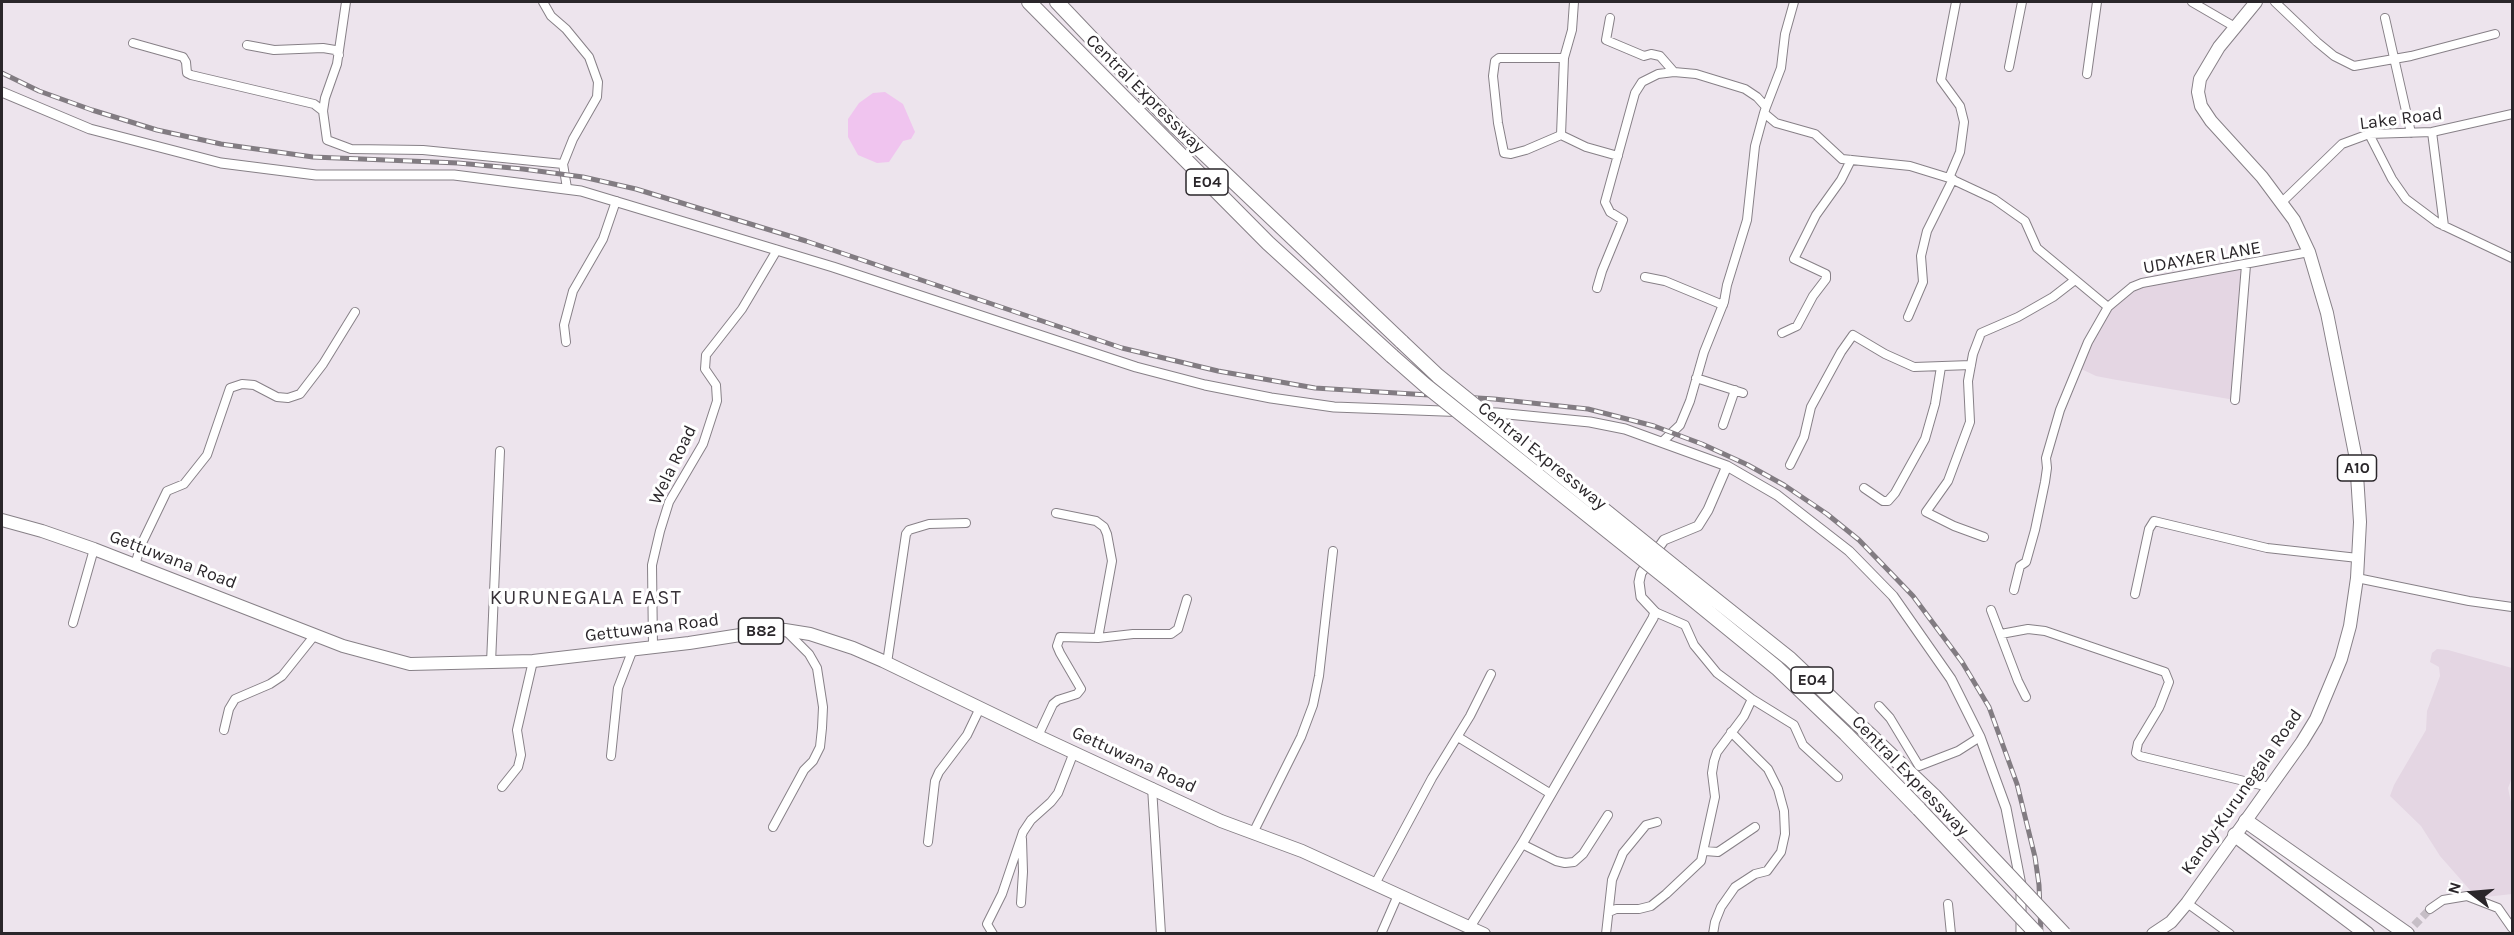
<!DOCTYPE html>
<style>
body{margin:0}
#map{position:relative;width:2514px;height:935px;overflow:hidden;background:#ede4ed;font-family:Karla,sans-serif}
canvas{display:block}
.frame{position:absolute;inset:0;border:3px solid #2a262a;pointer-events:none}
.north{position:absolute;left:2442px;top:863px;width:60px;height:60px;-webkit-text-stroke:4px #fff;paint-order:stroke;rotate:286deg;font-size:16px;font-weight:700;line-height:24px;text-align:center;color:#2a262a}
.north::after{content:'';display:block;margin:auto;width:21px;height:27px;background:#2a262a;clip-path:polygon(50% 0,100% 100%,50% 72%,0 100%)}
</style>
<div id="map">
<canvas width="2514" height="935"></canvas>
<div class="frame"></div>
<div class="north">N</div>
</div>
<script>
const g = document.querySelector('canvas').getContext('2d');
g.lineJoin = 'round';
function fillPath(path, color) {
  g.fillStyle = color;
  g.fill(path, 'evenodd');
}
function toPath(rows) {
  const path = new Path2D();
  for (const r of rows) {
    path.moveTo(r[0], r[1]);
    for (let i = 2; i < r.length; i += 2) path.lineTo(r[i], r[i + 1]);
  }
  return path;
}
function strokePath(path, color, width, dash) {
  g.strokeStyle = color;
  g.lineWidth = width;
  g.lineCap = dash ? 'butt' : 'round';
  g.setLineDash(dash || []);
  g.stroke(path);
}
function write(font, color, halo, rows, align = 'center') {
  g.font = font + ' Karla,sans-serif';
  g.lineWidth = 6;
  g.setLineDash([]);
  g.textBaseline = 'middle';
  g.strokeStyle = halo;
  g.fillStyle = color;
  for (const [text, x, y, turn = 0] of rows) {
    g.save();
    g.translate(x, y);
    g.rotate((+turn || 0) * Math.PI / 180);
    g.textAlign = isNaN(turn) ? turn : align;
    if (halo) g.strokeText(text, 0, 0);
    g.fillText(text, 0, 0);
    g.restore();
  }
}
fillPath(toPath([
 [2246,265,2235,400,2117,380,2096,376,2077,367,2096,325,2132,287],
 [2437,649,2448,650,2512,668,2512,778,2508,788,2512,807,2512,894,2477,898,2440,856,2421,826,2390,796,2394,785,2426,730,2427,711,2440,676,2439,667,2430,662,2432,653]
]), '#e4d6e3');
fillPath(toPath([
 [885,92,903,104,915,132,911,139,903,141,889,162,877,163,858,155,848,137,848,119,859,103,873,93]
]), '#f0c4ef');
strokePath(toPath([
 [2406,934,2430,909]
]), '#c6bec6', 8, [8, 4]);
const minor = toPath([
 [346,2,337,64,325,98,323,111,327,140,351,149,423,150,563,164,567,188],
 [543,2,551,16,566,29,589,57,598,82,597,97,573,139,563,164],
 [1574,2,1572,30,1564,58,1561,135,1586,147,1618,156],
 [2192,2,2235,27],
 [2275,2,2317,42,2334,56,2354,66,2411,56,2495,34],
 [1610,18,1606,40,1644,56,1651,54,1660,56,1674,72],
 [2385,18,2411,133],
 [133,43,183,57,186,62,187,73,191,75,314,104,323,111],
 [247,45,274,50,323,48,335,50,339,55],
 [2009,67,2022,2],
 [2087,74,2097,2],
 [1766,107,1781,68,1785,34,1794,2],
 [2432,132,2444,226],
 [2369,134,2392,179,2406,199,2438,223,2512,258],
 [1561,135,1526,150,1511,154,1504,153,1498,123,1493,76,1495,61,1499,58,1564,58],
 [1949,178,1960,152,1964,122,1960,106,1941,80,1956,2],
 [2281,203,2342,144,2369,134,2432,132,2512,114],
 [1645,277,1665,281,1723,305],
 [1597,288,1602,271,1623,220,1610,212,1605,202,1635,93,1642,82,1658,74,1674,72,1696,74,1745,89,1757,97,1766,107,1764,113,1776,123,1815,134,1842,159,1910,166,1949,178,1994,199,2025,221,2037,248,2108,307],
 [1908,317,1923,282,1921,256,1927,231,1953,179],
 [1782,333,1797,326,1813,296,1826,279,1826,274,1794,259,1816,215,1841,180,1851,160],
 [566,342,564,325,573,291,603,239,616,201],
 [1696,378,1743,393],
 [2235,400,2246,265],
 [1723,425,1735,390],
 [1663,441,1680,425,1690,401,1704,352,1724,302,1727,285,1747,220,1755,146,1764,113],
 [1790,465,1804,437,1811,407,1841,352,1853,335,1885,354,1914,367,1971,365],
 [1864,488,1883,501,1888,501,1895,493,1925,439,1935,404,1941,367],
 [1056,513,1096,521,1104,527,1107,534,1112,561,1098,638],
 [1984,537,1954,526,1926,512,1948,481,1970,422,1968,381,1973,354,1981,333,2018,317,2053,297,2075,280],
 [135,565,141,545,167,491,184,484,207,455,230,388,242,384,254,385,277,397,288,398,300,394,323,364,355,312],
 [2357,578,2469,601,2512,607],
 [2014,590,2020,566,2026,562,2035,530,2045,482,2047,468,2046,458,2060,410,2088,342,2108,307,2132,287,2142,283,2309,252],
 [2135,594,2149,529,2154,521,2267,548,2358,558],
 [1991,610,2018,681,2026,697],
 [1655,612,1685,625,1694,645,1717,673,1752,699,1794,725,1803,745,1838,777],
 [73,623,94,549],
 [2001,634,2028,629,2045,631,2165,672,2169,682,2159,708,2138,743,2136,753,2140,756,2269,787],
 [653,647,652,565,660,531,669,502,703,444,717,401,716,385,705,369,706,355,742,309,777,250],
 [491,663,500,451],
 [887,663,906,534,909,530,929,524,966,523],
 [1879,706,1890,718,1919,766,1958,751,1980,737],
 [224,730,229,709,235,699,270,684,282,676,314,636],
 [1038,736,1053,704,1058,700,1077,694,1081,689,1060,653,1057,646,1060,637,1098,638,1133,634,1171,634,1178,629,1187,599],
 [1458,737,1551,794],
 [611,756,618,688,633,649],
 [502,787,518,767,521,755,517,730,533,661],
 [1152,787,1161,934],
 [773,827,804,770,813,761,820,747,822,728,823,707,817,668,809,654,786,631],
 [1253,833,1301,737,1313,705,1319,676,1333,551],
 [928,842,935,781,939,772,967,735,980,708],
 [1522,844,1556,861,1565,863,1574,862,1583,854,1608,815],
 [1705,851,1718,852,1755,827],
 [1375,884,1432,778,1470,716,1491,674],
 [1021,903,1023,872,1022,839],
 [2187,903,2230,934],
 [1948,904,1951,934],
 [2430,909,2443,900,2467,896,2498,908,2512,928],
 [1609,912,1616,909,1639,909,1651,906,1666,894,1701,861,1715,797,1712,773,1714,761,1717,752,1744,716,1752,699],
 [993,934,987,924,1002,894,1023,832,1031,820,1051,802,1058,793,1074,752],
 [1381,934,1398,895],
 [1606,934,1612,880,1623,853,1646,825,1657,822],
 [1713,934,1715,922,1721,907,1735,887,1755,874,1767,871,1781,852,1785,834,1784,811,1778,789,1768,769,1731,732]
]);
const tertiary = toPath([
 [2,92,90,129,221,163,316,175,454,175,581,191,833,267,1136,367,1205,385,1271,398,1334,407,1497,413,1590,422,1625,429,1727,466,1777,495,1849,551,1893,596,1951,679,1980,737,2006,808,2021,885,2021,934],
 [1469,928,1522,844,1653,618,1655,612,1641,597,1639,582,1641,573,1664,540,1698,526,1708,510,1727,466]
]);
const primary = toPath([
 [2,520,42,531,94,549,343,646,410,664,533,661,689,643,766,631,785,630,810,634,853,648,883,661,1038,736,1221,821,1302,851,1484,934]
]);
const trunk = toPath([
 [2153,934,2171,922,2187,903,2302,742,2316,719,2341,659,2350,626,2357,578,2360,522,2356,459,2327,313,2309,252,2294,220,2262,177,2211,121,2201,106,2198,92,2200,79,2219,47,2256,2]
]);
const motorway = toPath([
 [1029,2,1268,243,1392,356],
 [1057,2,1172,123,1402,342],
 [1682,573,1790,659,1934,796],
 [1674,584,1777,668,1846,734,1919,809],
 [2246,821,2407,934],
 [2235,835,2367,934]
]);
strokePath(minor, '#878087', 10);
strokePath(tertiary, '#878087', 11);
strokePath(primary, '#878087', 14);
strokePath(trunk, '#878087', 14);
strokePath(motorway, '#878087', 16);
strokePath(minor, '#fff', 8);
strokePath(tertiary, '#fff', 9);
strokePath(primary, '#fff', 12);
strokePath(trunk, '#fff', 12);
strokePath(motorway, '#fff', 14);
const rail = toPath([
 [2,73,39,91,92,110,157,130,221,144,313,157,458,163,523,169,583,177,636,189,806,241,1122,348,1218,371,1315,388,1494,399,1588,409,1654,426,1702,444,1748,465,1784,485,1827,514,1859,540,1913,596,1962,662,1989,707,2017,784,2035,857,2039,885,2041,934]
]);
strokePath(rail, '#827c82', 5);
strokePath(rail, '#fff', 3, [9]);
const motorwayBridge = toPath([
 [1402,342,1438,376,1682,573],
 [1392,356,1425,385,1674,584],
 [1934,796,2064,934],
 [1919,809,2037,934]
]);
strokePath(motorwayBridge, '#878087', 16, []);
strokePath(motorwayBridge, '#fff', 14);
for (const [x, y, w] of [
 [1207,182,42],
 [2357,468,39],
 [761,631,45],
 [1812,680,42]
]) {
  const box = new Path2D();
  box.roundRect(x - w / 2, y - 13, w, 26, 4.5);
  g.fillStyle = '#fff';
  g.fill(box);
  strokePath(box, '#2a262a', 1.5);
}
write('bold 16px', '#2a262a', null, [
 ["E04",1207,182],
 ["A10",2357,468],
 ["B82",761,631],
 ["E04",1812,680]
]);
write('18px', '#2a262a', '#fff', [
 ["Central Expressway",1145,94,45],
 ["Lake Road",2401,119,-7],
 ["UDAYAER LANE",2202,258,-10],
 ["Central Expressway",1542,456,39],
 ["Wela Road",673,465,-64],
 ["Gettuwana Road",173,560,21],
 ["Gettuwana Road",652,628,-7],
 ["Gettuwana Road",1134,760,25],
 ["Central Expressway",1910,776,46],
 ["Kandy-Kurunegala Road",2242,792,-55]
]);
g.letterSpacing = '1.5px';
write('20px', '#393339', '#fff', [
 ["KURUNEGALA EAST",586,598]
]);
g.letterSpacing = '0px';
</script>
